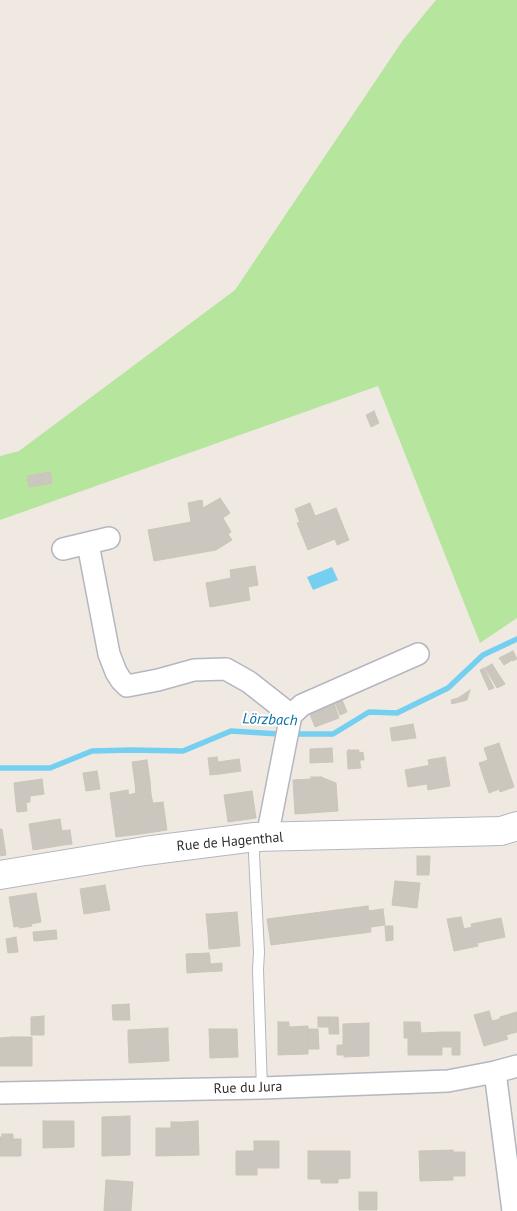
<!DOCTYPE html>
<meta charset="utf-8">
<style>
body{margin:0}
canvas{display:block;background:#efe9e1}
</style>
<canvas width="517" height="1211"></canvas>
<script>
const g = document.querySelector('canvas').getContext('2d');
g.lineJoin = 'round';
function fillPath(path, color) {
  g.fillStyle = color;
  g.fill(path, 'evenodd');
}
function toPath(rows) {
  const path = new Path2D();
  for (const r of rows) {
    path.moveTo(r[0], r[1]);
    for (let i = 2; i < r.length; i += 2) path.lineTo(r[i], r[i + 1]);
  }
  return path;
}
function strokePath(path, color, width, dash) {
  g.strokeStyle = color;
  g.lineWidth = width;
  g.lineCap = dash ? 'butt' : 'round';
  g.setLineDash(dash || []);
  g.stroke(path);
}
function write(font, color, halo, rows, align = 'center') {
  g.font = font + ' "PT Sans",sans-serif';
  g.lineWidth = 4;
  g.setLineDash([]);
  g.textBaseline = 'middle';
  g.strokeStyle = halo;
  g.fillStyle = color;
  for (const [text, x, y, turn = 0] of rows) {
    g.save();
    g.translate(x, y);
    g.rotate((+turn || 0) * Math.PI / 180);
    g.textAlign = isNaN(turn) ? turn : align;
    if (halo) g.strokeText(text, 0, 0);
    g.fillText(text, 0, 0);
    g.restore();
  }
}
fillPath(toPath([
 [436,0,517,0,517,618,480,643,378,386,0,520,0,456,19,451,235,290,403,40]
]), '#b6e59e');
fillPath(toPath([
 [332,567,338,580,313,590,307,577]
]), '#75cff0');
strokePath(toPath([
 [0,768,50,768,92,751,131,750,183,751,231,731,279,734,333,734,369,712,397,713,448,688,483,655,517,639]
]), '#75cff0', 5.5);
const building = toPath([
 [374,411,379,423,371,427,366,415,374,411],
 [50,472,52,483,41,485,39,474,50,472],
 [39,474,41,485,29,487,27,476,39,474],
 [220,498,230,513,223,518,231,532,228,534,232,540,216,550,154,561,148,530,191,522,188,503,202,500,203,508,220,498],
 [310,503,315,516,300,523,295,509,310,503],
 [336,508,349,540,337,545,335,539,308,550,297,523,336,508],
 [255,566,258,585,248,587,250,600,210,607,206,583,231,578,230,570,255,566],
 [513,651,517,659,512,661,512,660,504,665,499,658,513,651],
 [492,664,505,684,497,688,485,668,492,664],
 [484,668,494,688,489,690,480,670,484,668],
 [470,690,467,700,452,704,451,700,458,698,470,690],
 [341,697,347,712,340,715,334,700,341,697],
 [334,703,339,718,315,727,309,712,334,703],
 [413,724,416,738,392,741,390,728,413,724],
 [499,743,503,755,488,760,484,748,499,743],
 [332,748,333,762,310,763,310,749,332,748],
 [349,750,350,765,360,764,361,768,348,769,347,751,349,750],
 [349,750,359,750,359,753,363,752,364,760,360,760,360,764,350,765,349,750],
 [503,755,514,787,500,792,499,789,489,793,479,763,503,755],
 [217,757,220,774,210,775,208,758,217,757],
 [445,757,446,762,429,765,428,760,445,757],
 [239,759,241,771,220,774,218,762,239,759],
 [147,760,150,781,135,783,132,762,147,760],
 [446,762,450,786,428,790,427,784,408,787,405,770,446,762],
 [97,771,100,789,86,791,83,773,97,771],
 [311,777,321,777,322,784,311,785,311,777],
 [321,777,336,783,338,811,324,812,321,777],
 [42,779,44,794,30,796,30,802,16,804,14,783,42,779],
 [311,779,311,785,322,784,324,812,295,814,293,780,311,779],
 [150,781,151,794,136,796,135,783,150,781],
 [128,790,130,807,138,805,141,834,116,837,110,793,128,790],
 [252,791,256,818,228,822,224,795,252,791],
 [136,793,138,805,130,807,128,795,136,793],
 [151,794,153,804,138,805,136,796,151,794],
 [163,802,167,830,141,834,138,805,163,802],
 [26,803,27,811,17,812,16,804,26,803],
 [60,819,64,845,33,850,29,824,60,819],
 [0,829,2,829,6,855,0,856,0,829],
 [70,830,72,844,64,845,61,831,70,830],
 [417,856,430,856,429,875,417,875,417,856],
 [395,881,420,883,417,908,392,905,395,881],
 [105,885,110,910,84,914,80,889,105,885],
 [36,893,41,922,31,924,32,926,19,928,19,926,14,927,9,897,36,893],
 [368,906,371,932,271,945,267,919,368,906],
 [383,909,385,925,371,927,368,911,383,909],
 [237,912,240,946,209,949,208,934,211,934,209,914,237,912],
 [206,914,209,914,211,934,208,934,206,914],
 [461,917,464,929,472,927,471,924,501,918,505,937,477,943,478,946,454,951,447,919,461,917],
 [385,926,393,926,393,940,386,941,385,926],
 [56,930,57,939,34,941,33,932,56,930],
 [16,937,18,952,8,953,6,939,16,937],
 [209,953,210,958,201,958,202,972,187,973,186,954,209,953],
 [201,958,210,958,210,964,222,963,222,971,202,972,201,958],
 [129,1004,130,1020,113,1020,112,1005,129,1004],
 [489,1011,492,1021,500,1019,500,1017,517,1012,517,1032,506,1035,508,1039,484,1046,474,1015,489,1011],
 [44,1016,44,1035,31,1035,31,1017,44,1016],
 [318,1017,329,1017,329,1027,318,1027,318,1017],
 [329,1017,338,1017,339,1034,329,1034,329,1017],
 [278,1022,289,1022,289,1027,308,1026,308,1054,278,1055,278,1022],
 [404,1022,420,1022,421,1033,442,1032,442,1055,408,1055,408,1038,404,1038,404,1022],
 [369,1023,369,1056,344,1057,344,1055,337,1055,337,1045,343,1045,343,1024,369,1023],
 [168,1028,168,1037,128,1039,128,1030,168,1028],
 [209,1029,237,1029,238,1057,210,1058,209,1029],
 [308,1029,318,1029,319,1049,308,1049,308,1029],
 [442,1032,460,1032,460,1055,452,1055,452,1047,442,1047,442,1032],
 [12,1037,18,1037,18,1047,11,1047,12,1037],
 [12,1037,11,1047,0,1047,0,1038,12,1037],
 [18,1037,32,1037,32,1066,0,1066,0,1047,18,1047,18,1037],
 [168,1037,169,1061,129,1063,128,1039,168,1037],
 [130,1116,130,1155,102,1156,102,1117,130,1116],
 [43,1121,74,1121,74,1147,43,1148,43,1121],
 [198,1121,199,1155,156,1156,156,1128,183,1128,183,1122,198,1121],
 [171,1122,183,1122,183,1128,171,1128,171,1122],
 [2,1134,13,1134,13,1139,21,1139,21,1156,0,1156,0,1137,2,1137,2,1134],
 [254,1141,279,1141,279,1168,257,1168,257,1175,236,1175,236,1151,254,1151,254,1141],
 [453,1150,453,1152,465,1152,465,1176,453,1176,453,1180,420,1181,419,1151,453,1150],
 [308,1151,350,1151,350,1178,338,1179,338,1183,321,1183,321,1179,308,1179,308,1151],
 [106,1180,133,1182,131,1211,104,1211,106,1180],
 [359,1192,377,1192,377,1210,359,1210,359,1192]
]);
fillPath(building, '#cbc7bf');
strokePath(building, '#cbc5ba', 1);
const service = toPath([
 [255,839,254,855,259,952,258,970,262,1088]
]);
const minor = toPath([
 [88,544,109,654,116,672,121,680,127,686,158,680,194,670,226,669,249,682,291,715],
 [63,549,109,538],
 [267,837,291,715,302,705,418,654],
 [495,1072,513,1211],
 [0,1093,262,1088,448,1081,495,1072,517,1066]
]);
const secondary = toPath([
 [0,875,145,851,255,837,501,831,517,826]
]);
strokePath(service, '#b4b7c1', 12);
strokePath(minor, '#b4b7c1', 24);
strokePath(secondary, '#b4b7c1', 30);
strokePath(service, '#fff', 10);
strokePath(minor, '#fff', 21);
strokePath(secondary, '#fff', 28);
write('14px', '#2e2e2e', '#fff', [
 ["Rue de Hagenthal",230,842,-5],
 ["Rue du Jura",248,1088,-2]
]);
write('italic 15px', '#0d6fa3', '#fff', [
 ["Lörzbach",270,720,2]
]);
</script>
